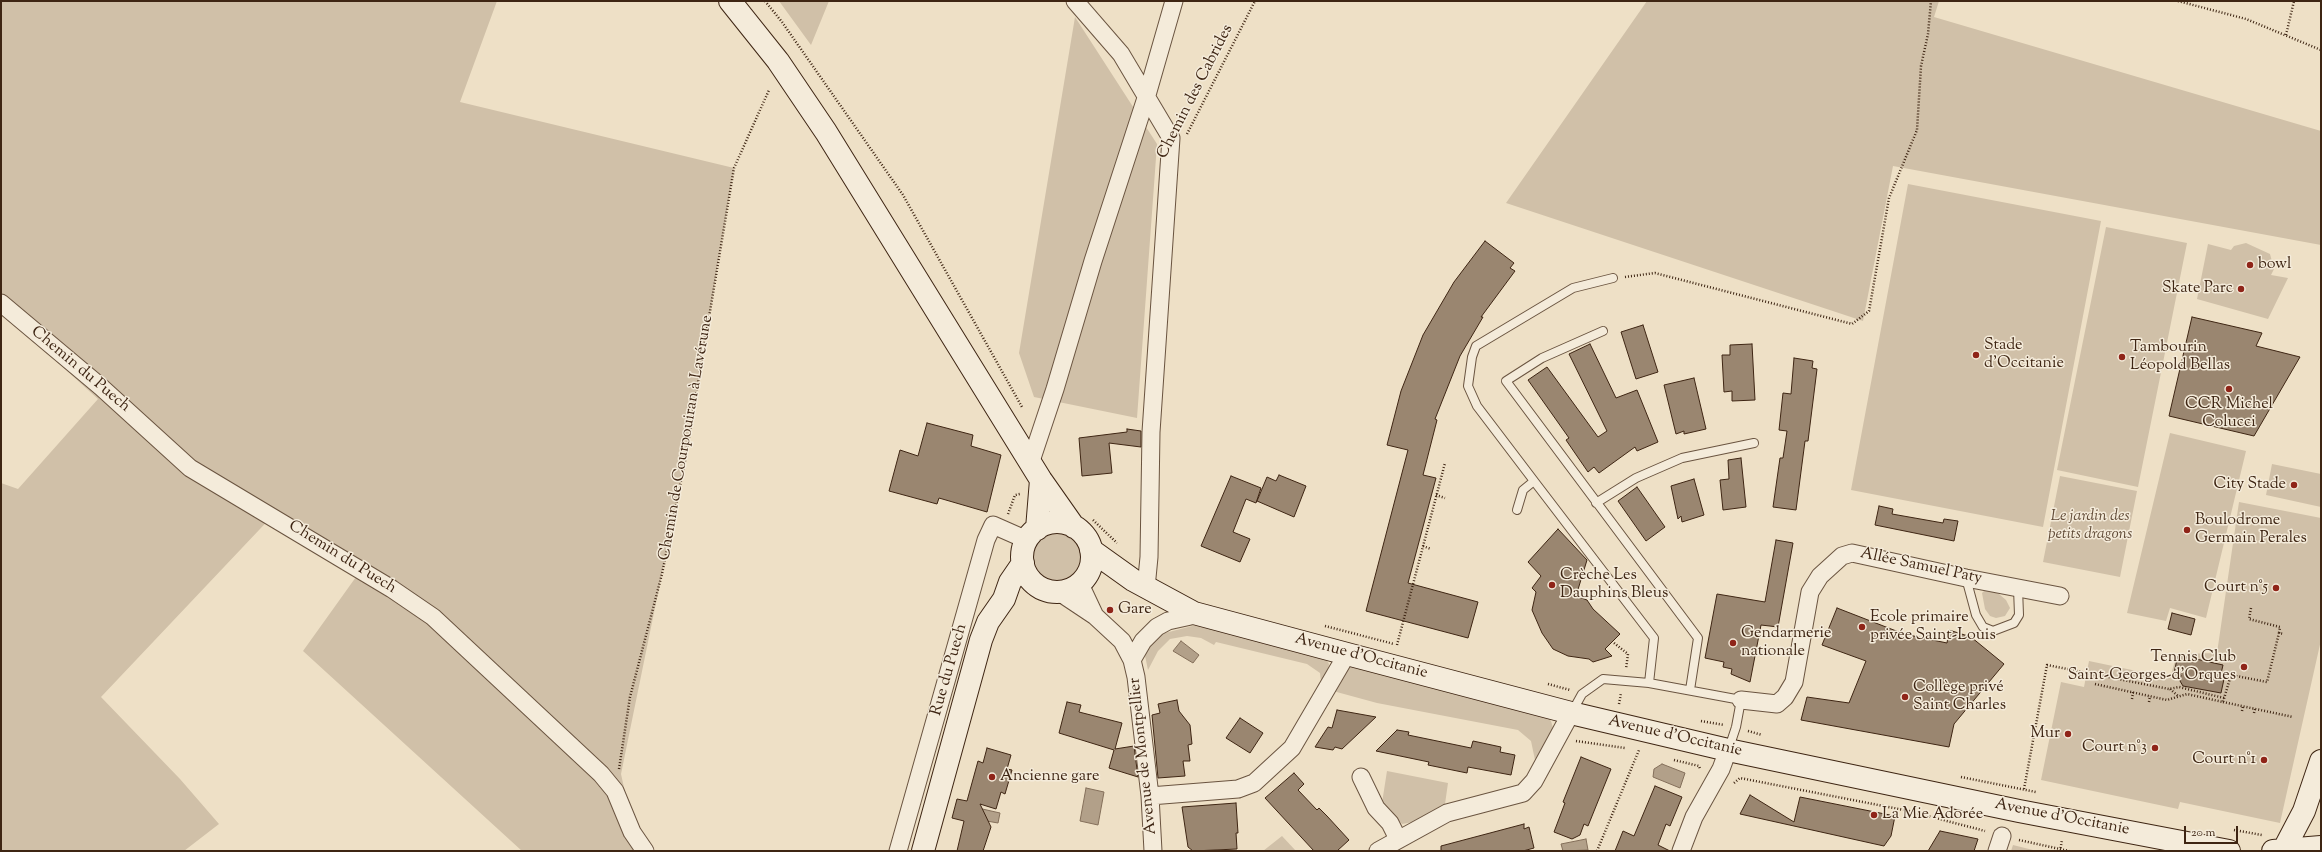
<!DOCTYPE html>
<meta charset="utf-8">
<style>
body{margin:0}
#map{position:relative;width:2322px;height:852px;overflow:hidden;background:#eee0c6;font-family:"Sorts Mill Goudy",serif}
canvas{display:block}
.frame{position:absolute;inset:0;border:2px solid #3e2513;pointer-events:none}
.scale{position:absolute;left:2184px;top:826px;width:54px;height:18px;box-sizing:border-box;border:2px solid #3e2513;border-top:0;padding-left:5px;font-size:12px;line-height:14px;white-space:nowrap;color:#3e2513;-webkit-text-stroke:3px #f4ebda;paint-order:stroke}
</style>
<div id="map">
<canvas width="2322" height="852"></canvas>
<div class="frame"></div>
<div class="scale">20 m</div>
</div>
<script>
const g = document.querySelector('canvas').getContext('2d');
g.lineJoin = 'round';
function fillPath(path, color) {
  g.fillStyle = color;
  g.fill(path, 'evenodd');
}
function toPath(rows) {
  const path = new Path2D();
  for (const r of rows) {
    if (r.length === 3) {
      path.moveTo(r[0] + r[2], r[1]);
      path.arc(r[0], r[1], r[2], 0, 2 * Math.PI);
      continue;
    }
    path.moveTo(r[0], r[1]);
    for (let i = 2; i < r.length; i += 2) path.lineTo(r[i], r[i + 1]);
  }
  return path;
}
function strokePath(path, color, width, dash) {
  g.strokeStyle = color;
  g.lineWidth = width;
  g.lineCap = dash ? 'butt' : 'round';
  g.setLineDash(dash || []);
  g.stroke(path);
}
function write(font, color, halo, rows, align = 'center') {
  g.font = font + ' "Sorts Mill Goudy",serif';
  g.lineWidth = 3;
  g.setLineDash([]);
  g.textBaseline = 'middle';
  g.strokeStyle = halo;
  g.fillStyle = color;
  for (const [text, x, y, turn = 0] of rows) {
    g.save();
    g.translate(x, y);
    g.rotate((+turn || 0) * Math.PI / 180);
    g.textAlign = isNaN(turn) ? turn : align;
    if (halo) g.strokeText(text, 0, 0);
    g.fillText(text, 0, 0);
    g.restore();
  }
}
fillPath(toPath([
 [1,1,497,1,460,102,734,168,685,461,621,774,638,851,522,851,303,651,366,563,277,511,101,697,180,779,219,824,184,851,1,851,1,483,18,489,98,399,1,311],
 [779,1,829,1,811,45],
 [1647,1,1939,1,1934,17,2321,131,2321,245,1893,166,1863,321,1506,203],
 [1075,17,1157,144,1137,418,1034,397,1019,353],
 [1908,184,2101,221,2043,527,1851,490],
 [2106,227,2187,243,2138,487,2057,470],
 [2246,243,2270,254,2274,269,2271,275,2288,278,2268,319,2197,299,2208,244,2231,250,2234,246],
 [2170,433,2246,451,2206,618,2170,608,2166,621,2127,613],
 [2272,464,2321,474,2321,507,2266,495],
 [2060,476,2137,491,2120,577,2043,562],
 [2239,502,2321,518,2321,640,2280,823,2180,802,2178,809,2041,780,2061,682,2084,687,2089,661,2170,678,2177,654,2217,653],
 [1057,557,29],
 [1986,589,1999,594,2006,600,2010,608,2005,616,1996,618,1990,616,1985,609,1982,593],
 [1200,624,1326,658,1329,664,1328,671,1321,683,1320,673,1307,664,1216,642,1214,645,1201,638,1187,636,1170,639,1158,651,1148,670,1144,651,1161,634],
 [1349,663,1545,713,1551,721,1553,728,1535,760,1531,741,1518,730,1377,703,1333,691],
 [1387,771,1448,783,1445,804,1413,822,1402,824,1382,803],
 [1282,836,1296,851,1263,851],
 [2013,845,2037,851,2011,851]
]), '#d0c0a8');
const water = toPath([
 [1181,641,1199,655,1193,663,1173,651,1181,641],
 [1662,764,1685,773,1680,788,1653,777,1654,769,1662,764],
 [1086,788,1104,792,1098,825,1080,821,1086,788],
 [978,808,1000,813,998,823,981,820,978,808],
 [1586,839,1588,850,1563,851,1561,844,1586,839]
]);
fillPath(water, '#b2a089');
strokePath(water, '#846f5a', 1);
const building = toPath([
 [1485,241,1514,263,1510,268,1515,271,1481,317,1483,317,1460,356,1435,419,1437,420,1423,475,1436,478,1408,583,1478,602,1468,638,1366,611,1408,450,1387,445,1401,391,1423,335,1454,282,1485,241],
 [2192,317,2262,333,2256,346,2300,357,2254,436,2169,416,2192,317],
 [1643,325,1658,372,1636,379,1621,332,1643,325],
 [1590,344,1616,398,1637,390,1658,442,1637,451,1635,447,1599,473,1594,467,1588,472,1566,440,1569,438,1528,380,1547,367,1598,437,1607,431,1569,354,1590,344],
 [1752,344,1755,400,1732,401,1732,391,1724,392,1722,355,1730,355,1730,345,1752,344],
 [1794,358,1813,361,1812,368,1817,369,1808,441,1805,441,1796,510,1773,507,1780,458,1783,458,1787,431,1779,430,1783,393,1791,394,1794,358],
 [1694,378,1706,429,1684,434,1684,431,1676,434,1664,385,1694,378],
 [927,423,973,435,971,446,1001,455,987,512,939,498,937,504,889,491,900,450,918,456,927,423],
 [1127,429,1141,431,1141,447,1109,443,1112,473,1082,476,1079,438,1127,432,1127,429],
 [1741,458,1746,507,1723,510,1720,480,1729,479,1728,460,1741,458],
 [1279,475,1306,486,1294,517,1257,501,1267,477,1276,481,1279,475],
 [1231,476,1261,488,1256,503,1246,499,1233,532,1250,539,1240,562,1201,546,1231,476],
 [1694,479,1704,515,1682,522,1681,516,1678,519,1671,486,1694,479],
 [1637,487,1665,527,1646,541,1618,501,1637,487],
 [1879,506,1893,509,1892,514,1943,523,1944,519,1958,521,1954,541,1875,525,1879,506],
 [1558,529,1587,560,1576,596,1587,600,1593,609,1620,634,1605,649,1612,656,1593,662,1589,659,1568,656,1553,649,1542,633,1532,610,1536,592,1532,588,1541,576,1528,562,1558,529],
 [1776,540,1793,543,1778,627,1761,625,1750,682,1731,674,1732,669,1723,667,1724,662,1705,658,1717,594,1765,602,1776,540],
 [1837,608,1904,634,1947,643,1949,630,1971,637,2004,664,1954,724,1949,747,1801,720,1807,697,1849,703,1866,661,1822,645,1837,608],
 [2172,613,2195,619,2191,635,2168,629,2172,613],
 [2178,655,2223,665,2220,678,2224,679,2221,693,2183,686,2180,681,2181,675,2174,673,2178,655],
 [1177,700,1179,711,1190,725,1192,744,1188,745,1190,761,1183,761,1185,776,1158,778,1152,715,1160,713,1158,704,1177,700],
 [1067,702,1081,705,1079,712,1122,723,1115,749,1134,746,1138,777,1109,768,1114,750,1059,733,1067,702],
 [1337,710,1376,717,1342,749,1335,747,1333,750,1315,747,1328,727,1332,728,1337,710],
 [1240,718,1263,733,1250,753,1226,738,1240,718],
 [1397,730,1409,732,1408,735,1471,748,1473,741,1501,747,1500,752,1515,755,1511,775,1468,767,1467,773,1428,765,1429,762,1376,751,1397,730],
 [987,748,1011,755,1007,769,1012,770,1005,794,1001,792,996,809,980,804,991,827,983,851,957,851,964,821,952,818,957,799,967,801,978,761,983,763,987,748],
 [1581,757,1611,769,1588,826,1584,824,1580,835,1572,839,1554,832,1565,803,1563,802,1581,757],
 [1294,773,1304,784,1298,790,1317,810,1319,808,1327,816,1349,840,1337,851,1314,851,1265,798,1294,773],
 [1655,786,1682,797,1670,826,1666,824,1658,845,1670,851,1615,851,1623,831,1634,836,1655,786],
 [1750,795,1794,822,1800,797,1895,816,1891,836,1884,846,1740,814,1750,795],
 [1236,803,1238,833,1236,833,1237,849,1193,851,1188,847,1182,807,1236,803],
 [1524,824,1524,829,1529,827,1534,848,1523,851,1441,851,1441,846,1524,824],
 [1940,831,1978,839,1974,851,1928,851,1940,831]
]);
fillPath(building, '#9a8670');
strokePath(building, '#3e2513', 1);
const lane = toPath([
 [1603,331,1542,358,1506,381,1698,638,1690,690],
 [1534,481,1477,406,1468,386,1472,357,1476,346,1573,288,1613,278],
 [1596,503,1636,478,1682,458,1754,443],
 [1517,510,1523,490,1534,481,1654,638,1649,683,1741,700,1736,727,1729,748],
 [1966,578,1976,615,1983,627,1993,631,2014,623,2019,615,2018,588],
 [1572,712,1582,694,1603,679,1649,683]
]);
const street = toPath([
 [1075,1,1121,54,1171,138,1151,432,1149,557,1146,588],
 [1,303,101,387,190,468,392,589,433,617,601,774,615,791,632,832,645,851],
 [1031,461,1055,389,1093,261,1147,95,1174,1],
 [1080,584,1095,616],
 [1059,592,1095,616,1122,641,1132,660,1136,677,1150,796,1153,851],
 [1132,660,1143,641,1157,627,1168,621,1200,614],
 [1741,700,1777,704,1785,697,1794,682,1810,592,1820,576,1842,556,1852,553,1966,578,2060,596],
 [1361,777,1376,808,1390,823,1398,839],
 [1150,796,1238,789,1254,783,1292,748,1347,654],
 [898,851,986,540,993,525,1027,540],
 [1378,851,1447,813,1523,793,1534,781,1571,713],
 [1681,851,1694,817,1721,769,1728,750],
 [1997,851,2002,836]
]);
const secondary = toPath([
 [730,1,778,61,826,132,1041,480,1074,527],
 [1057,557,35],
 [1037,529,1041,480],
 [1091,550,1133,580,1194,613,1347,654,1571,713,1728,750,2019,811,2229,851],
 [923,851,981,640,988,622,1004,599,1010,582,1023,563],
 [2273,851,2321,847],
 [2283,851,2304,811,2321,761]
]);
strokePath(lane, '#6a5440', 10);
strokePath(street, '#6a5440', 19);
strokePath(secondary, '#3e2513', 24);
strokePath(toPath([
 [765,1,782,22,903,195,1022,407],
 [2178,1,2246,19,2321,50],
 [2286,35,2294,1],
 [1187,134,1255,1],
 [1625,277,1655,273,1852,324,1869,311,1889,198,1917,130,1921,66,1928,34,1931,1],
 [1436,495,1445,498],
 [1008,514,1015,495,1020,494],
 [1093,520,1117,543],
 [1423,546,1431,549],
 [2251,608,2249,619,2280,627,2279,633],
 [1325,626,1394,644],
 [1614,643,1628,654,1626,669],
 [1397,645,1445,463],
 [1548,684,1570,690],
 [2095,684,2167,700,2187,694,2223,702,2231,675,2267,682,2279,633,2284,634],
 [2170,689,2178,696],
 [2132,699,2133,692],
 [2149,702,2150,696],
 [2223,702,2293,717],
 [1619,704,1621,693],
 [2242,711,2243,706],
 [2254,713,2255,709],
 [1701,721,1724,725],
 [1748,731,1762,735],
 [1576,741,1625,748],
 [1674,760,1699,766,1700,769],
 [619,769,630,697,662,574,685,461,734,168,769,90],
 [1961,777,2036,792],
 [1734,783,1740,778,1909,811,1985,831],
 [2024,789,2047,665,2169,689,2179,687,2224,698],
 [2234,830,2262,835],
 [2019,840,2069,851],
 [1597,851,1639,750],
 [2060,851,2062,840]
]), '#3e2513', 2.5, [1, 2]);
strokePath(lane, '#f4ebda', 8);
strokePath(street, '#f4ebda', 17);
strokePath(secondary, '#f4ebda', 22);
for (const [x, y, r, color] of [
 [2250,265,4,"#8f2418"],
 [2241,289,4,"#8f2418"],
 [1976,355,4,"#8f2418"],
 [2122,357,4,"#8f2418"],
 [2229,389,4,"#8f2418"],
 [2294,485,4,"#8f2418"],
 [2187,530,4,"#8f2418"],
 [1552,585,4,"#8f2418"],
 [2276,588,4,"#8f2418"],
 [1110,610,4,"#8f2418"],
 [1862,627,4,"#8f2418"],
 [1733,643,4,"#8f2418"],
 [2244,667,4,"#8f2418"],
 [1905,697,4,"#8f2418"],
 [2068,734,4,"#8f2418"],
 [2155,748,4,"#8f2418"],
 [2264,760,4,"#8f2418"],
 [992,777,4,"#8f2418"],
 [1874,815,4,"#8f2418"]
]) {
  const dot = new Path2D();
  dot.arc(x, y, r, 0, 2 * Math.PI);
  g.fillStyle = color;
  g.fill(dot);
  strokePath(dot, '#f4ebda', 1.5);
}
write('16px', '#3e2513', '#f4ebda', [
 ["Chemin des Cabrides",1196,92,-63],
 ["Chemin du Puech",80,370,40],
 ["Chemin de Courpouiran à Lavérune",687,438,-80],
 ["Chemin du Puech",342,558,32],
 ["Allée Samuel Paty",1921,567,12],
 ["Avenue d'Occitanie",1361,657,15],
 ["Rue du Puech",950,670,-74],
 ["Avenue d'Occitanie",1675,737,13],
 ["Avenue de Montpellier",1144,756,-96],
 ["Avenue d'Occitanie",2062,818,11]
]);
write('16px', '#3e2513', '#f4ebda', [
 ["bowl",2258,265],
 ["Skate Parc",2233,289,"right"],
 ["Stade",1984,346],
 ["d'Occitanie",1984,364],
 ["Tambourin",2130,348],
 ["Léopold Bellas",2130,366],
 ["CCR Michel",2229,405,"center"],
 ["Colucci",2229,423,"center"],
 ["City Stade",2286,485,"right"],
 ["Boulodrome",2195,521],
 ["Germain Perales",2195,539],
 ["Crèche Les",1560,576],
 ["Dauphins Bleus",1560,594],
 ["Court n°5",2268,588,"right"],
 ["Gare",1118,610],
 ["Ecole primaire",1870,618],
 ["privée Saint-Louis",1870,636],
 ["Gendarmerie",1741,634],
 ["nationale",1741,652],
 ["Tennis Club",2236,658,"right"],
 ["Saint-Georges-d'Orques",2236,676,"right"],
 ["Collège privé",1913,688],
 ["Saint Charles",1913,706],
 ["Mur",2060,734,"right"],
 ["Court n°3",2147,748,"right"],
 ["Court n°1",2256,760,"right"],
 ["Ancienne gare",1000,777],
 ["La Mie Adorée",1882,815]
], 'left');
write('italic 16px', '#624c38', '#f4ebda', [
 ["Le jardin des",2090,517],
 ["petits dragons",2090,535]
]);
</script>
